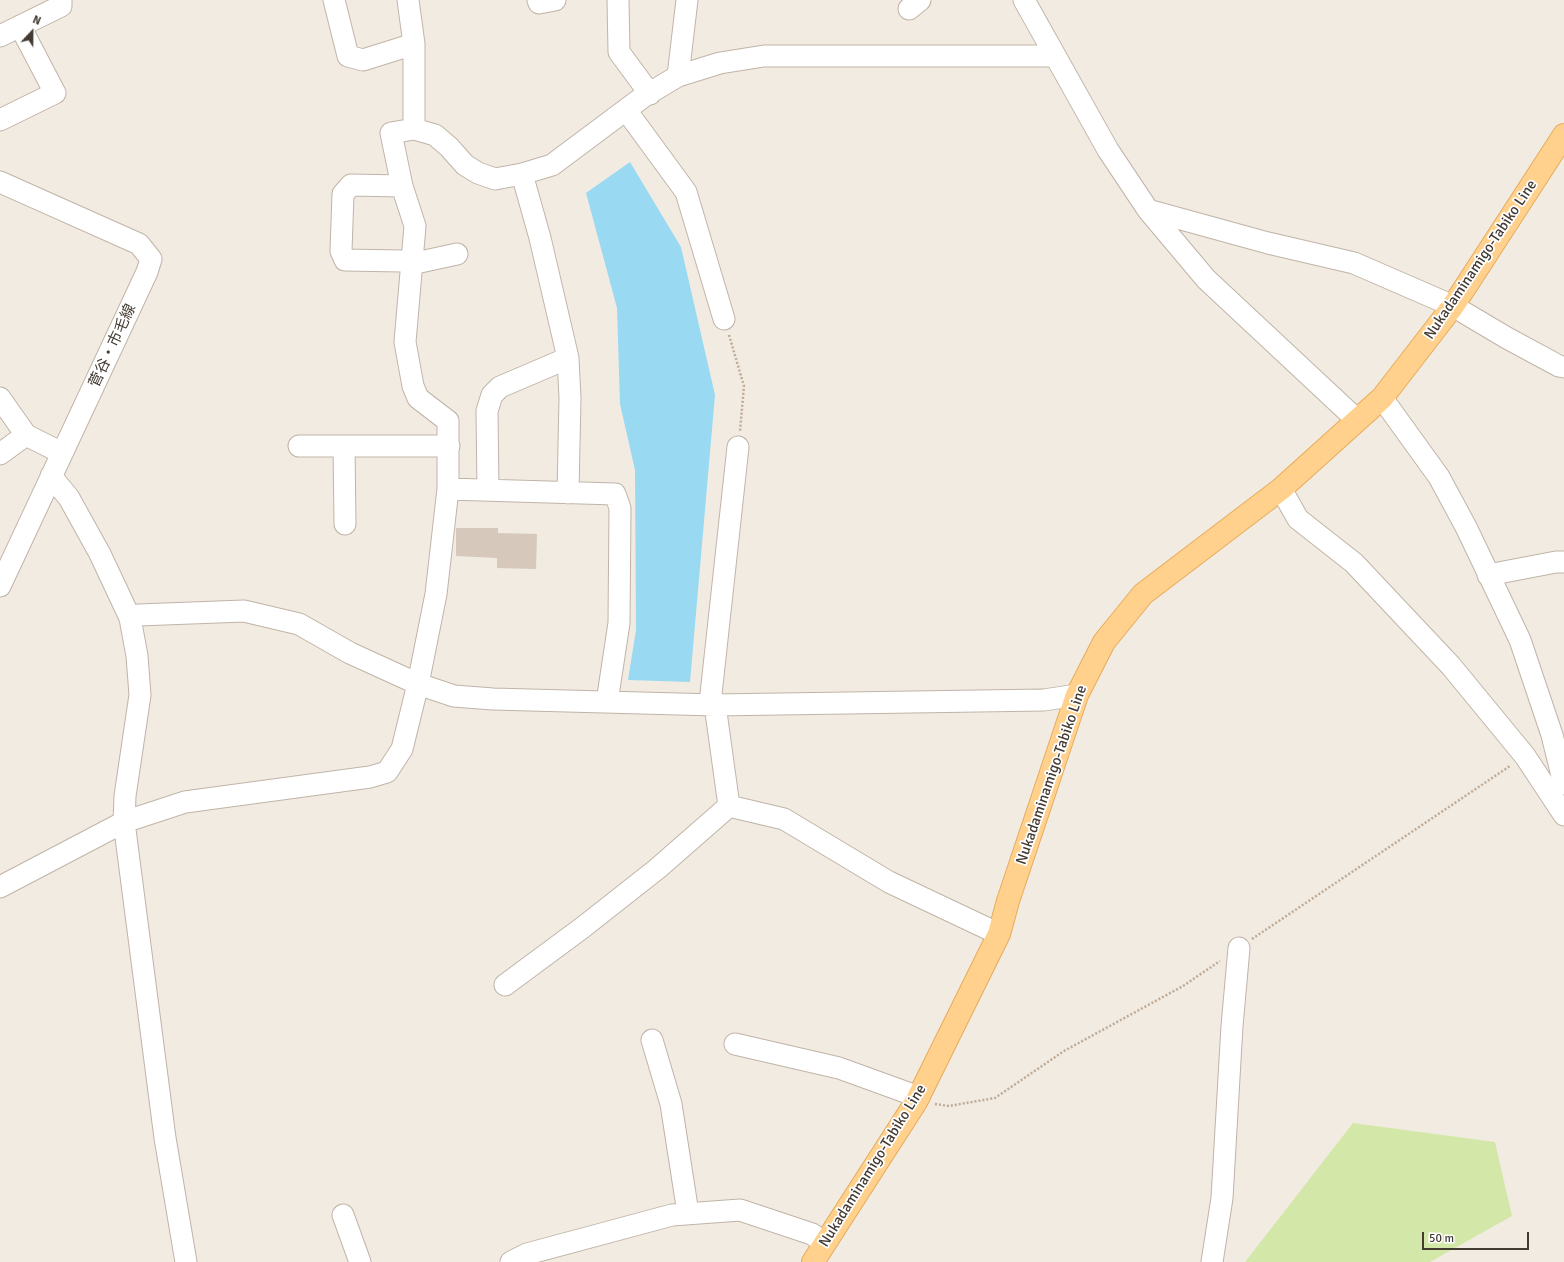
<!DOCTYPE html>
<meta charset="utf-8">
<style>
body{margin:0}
#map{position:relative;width:1564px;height:1262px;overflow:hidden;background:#f2ebe2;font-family:Signika,sans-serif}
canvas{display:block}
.north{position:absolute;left:12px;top:12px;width:40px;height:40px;-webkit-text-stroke:3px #fff;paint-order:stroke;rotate:22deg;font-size:11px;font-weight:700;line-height:16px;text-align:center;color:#433a32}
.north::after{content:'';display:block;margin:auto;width:14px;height:18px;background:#433a32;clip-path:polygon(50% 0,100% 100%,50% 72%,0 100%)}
.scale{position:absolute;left:1422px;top:1232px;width:107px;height:18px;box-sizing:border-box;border:2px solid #433a32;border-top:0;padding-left:5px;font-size:12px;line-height:14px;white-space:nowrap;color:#433a32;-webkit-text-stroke:3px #fff;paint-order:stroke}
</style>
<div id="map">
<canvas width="1564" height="1262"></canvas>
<div class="north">N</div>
<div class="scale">50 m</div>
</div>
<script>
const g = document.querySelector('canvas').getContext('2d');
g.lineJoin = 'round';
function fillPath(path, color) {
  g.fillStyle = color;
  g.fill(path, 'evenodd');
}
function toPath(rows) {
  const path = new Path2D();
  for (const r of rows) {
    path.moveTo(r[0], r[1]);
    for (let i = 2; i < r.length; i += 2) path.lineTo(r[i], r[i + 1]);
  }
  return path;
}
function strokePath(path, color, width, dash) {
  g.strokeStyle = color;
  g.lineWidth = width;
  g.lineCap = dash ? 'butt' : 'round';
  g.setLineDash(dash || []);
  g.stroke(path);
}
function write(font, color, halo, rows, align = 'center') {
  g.font = font + ' Signika,"Noto Sans JP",sans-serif';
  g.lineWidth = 3.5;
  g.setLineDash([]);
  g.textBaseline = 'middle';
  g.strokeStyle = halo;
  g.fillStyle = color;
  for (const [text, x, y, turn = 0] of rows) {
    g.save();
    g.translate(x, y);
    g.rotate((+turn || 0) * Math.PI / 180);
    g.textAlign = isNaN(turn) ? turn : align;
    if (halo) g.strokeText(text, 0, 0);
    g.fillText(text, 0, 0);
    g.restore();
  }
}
fillPath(toPath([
 [1353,1123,1495,1142,1512,1216,1430,1262,1245,1262]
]), '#d3e8a8');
fillPath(toPath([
 [630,162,681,247,715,395,690,682,628,680,636,630,635,470,620,404,617,308,586,193]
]), '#9ad9f2');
fillPath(toPath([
 [456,528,498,528,498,533,537,534,536,569,497,568,497,558,456,556]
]), '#d6c8ba');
const minor = toPath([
 [334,0,348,56,363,60,414,44],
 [408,0,414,44,414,129],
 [538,0,539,3,555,0],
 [618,0,619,52,650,94],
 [1024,0,1108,150,1148,210,1206,279,1357,420],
 [909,9,920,0],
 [0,36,61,6,61,0],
 [678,76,687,0],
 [626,110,686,192,724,319],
 [0,120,55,93,20,26],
 [522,174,540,238,568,358,570,398,568,493],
 [0,182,139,244,151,259,147,272,0,586],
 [402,186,351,185,343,194,341,251,345,260,402,261,411,264,457,254],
 [1148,210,1268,243,1354,263,1453,306,1507,338,1559,366,1564,367],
 [0,398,26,435,62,453],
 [1382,398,1439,477,1466,527,1520,640,1552,735,1564,784],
 [299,446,449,446],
 [344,446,345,524],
 [0,454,26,435],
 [51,476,69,498,100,554,130,618,137,656,140,695,125,796,124,822,165,1138,186,1262],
 [1281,489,1298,519,1354,563,1451,666,1525,756,1564,815],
 [488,490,487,411,492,395,500,387,568,358],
 [1488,575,1556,562,1564,562],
 [130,618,138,615,244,611,299,624,350,653,418,684,454,696,493,699,715,705,1044,700,1077,695],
 [607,702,619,623,620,508,615,494,448,489,448,421,418,398,413,386,405,342,415,226,402,186,391,133,414,129,435,135,449,147,465,165,478,173,495,179,522,174,552,165,643,97,678,76,720,63,764,56,1054,56],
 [729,806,784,819,889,882,999,934],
 [0,887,124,822,185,802,370,777,387,772,402,749,418,684,436,594,448,489],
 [505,985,582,928,657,869,729,806,715,705,711,694,738,447],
 [652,1040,671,1104,688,1213],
 [735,1044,839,1068,919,1097],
 [343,1215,360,1262],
 [511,1262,527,1254,672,1215,740,1210,812,1234,825,1243],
 [1212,1262,1222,1198,1232,1026,1239,948]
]);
const major = toPath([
 [813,1262,916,1102,999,934,1008,901,1077,695,1104,642,1143,594,1281,489,1382,398,1453,306,1564,135]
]);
strokePath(minor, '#c0b4a7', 23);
strokePath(major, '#e7ab5a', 24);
strokePath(toPath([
 [729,335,744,386,740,431],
 [1252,939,1510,766],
 [935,1104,949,1106,995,1098,1064,1051,1183,986,1220,961]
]), '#bfab95', 2.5, [2, 2]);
strokePath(minor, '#fff', 21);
strokePath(major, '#ffd18d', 22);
write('15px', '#433a32', '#fff', [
 ["Nukadaminamigo-Tabiko Line",1481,260,-56],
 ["菅谷・市毛線",113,346,-65],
 ["Nukadaminamigo-Tabiko Line",1052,775,-71],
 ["Nukadaminamigo-Tabiko Line",873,1166,-58]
]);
</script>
